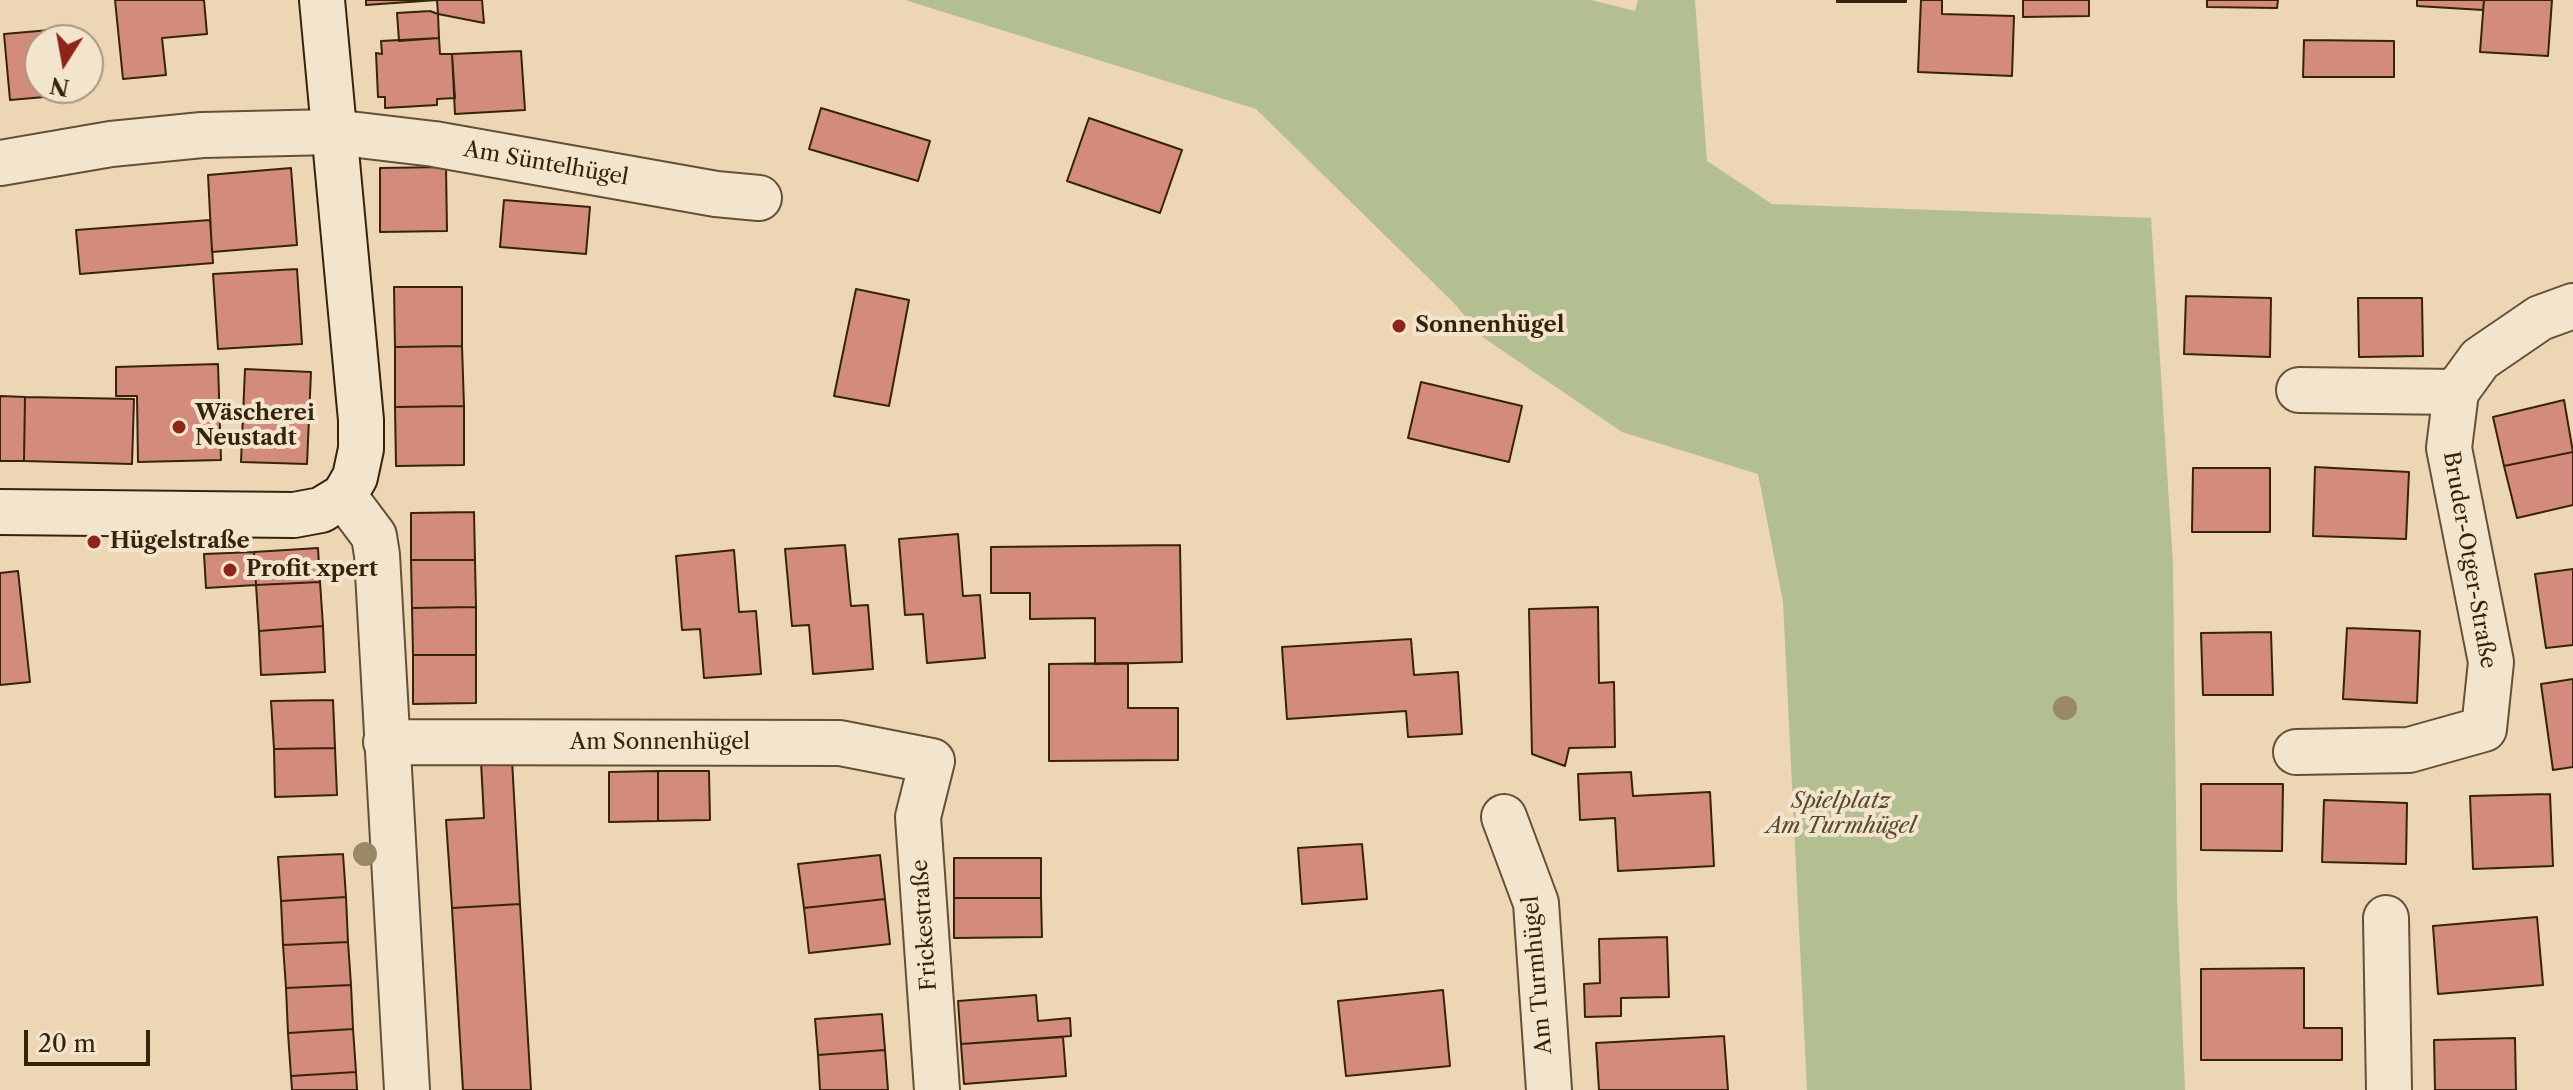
<!DOCTYPE html>
<meta charset="utf-8">
<style>
body{margin:0}
#map{position:relative;width:2573px;height:1090px;overflow:hidden;background:#edd6b3;font-family:"Libre Caslon Text",serif}
canvas{display:block}
.north{position:absolute;left:24px;top:24px;width:80px;height:80px;box-sizing:border-box;background:#f3e4ce;border:2px solid #a79780;border-radius:50%;rotate:191deg;font-size:22px;font-weight:700;line-height:32px;text-align:center;color:#36230c}
.north::after{content:'';display:block;margin:auto;width:28px;height:36px;background:#8f2418;clip-path:polygon(50% 0,100% 100%,50% 72%,0 100%)}
.scale{position:absolute;left:24px;top:1030px;width:126px;height:36px;box-sizing:border-box;border:4px solid #36230c;border-top:0;padding-left:10px;font-size:24px;line-height:28px;white-space:nowrap;color:#36230c;-webkit-text-stroke:6px #f3e4ce;paint-order:stroke}
</style>
<div id="map">
<canvas width="2573" height="1090"></canvas>
<div class="north">N</div>
<div class="scale">20 m</div>
</div>
<script>
const g = document.querySelector('canvas').getContext('2d');
g.lineJoin = 'round';
function fillPath(path, color) {
  g.fillStyle = color;
  g.fill(path, 'evenodd');
}
function toPath(rows) {
  const path = new Path2D();
  for (const r of rows) {
    path.moveTo(r[0], r[1]);
    for (let i = 2; i < r.length; i += 2) path.lineTo(r[i], r[i + 1]);
  }
  return path;
}
function strokePath(path, color, width, dash) {
  g.strokeStyle = color;
  g.lineWidth = width;
  g.lineCap = dash ? 'butt' : 'round';
  g.setLineDash(dash || []);
  g.stroke(path);
}
function write(font, color, halo, rows, align = 'center') {
  g.font = font + ' "Libre Caslon Text",serif';
  g.lineWidth = 8;
  g.setLineDash([]);
  g.textBaseline = 'middle';
  g.strokeStyle = halo;
  g.fillStyle = color;
  for (const [text, x, y, turn = 0] of rows) {
    g.save();
    g.translate(x, y);
    g.rotate((+turn || 0) * Math.PI / 180);
    g.textAlign = isNaN(turn) ? turn : align;
    if (halo) g.strokeText(text, 0, 0);
    g.fillText(text, 0, 0);
    g.restore();
  }
}
fillPath(toPath([
 [905,0,1591,0,1635,11,1638,0,1695,0,1707,161,1772,204,2151,218,2173,565,2177,898,2185,1090,1807,1090,1783,602,1758,474,1622,432,1481,336,1454,303,1256,109]
]), '#b3bf90');
const building = toPath([
 [115,0,204,0,207,34,162,38,166,75,123,79,115,0],
 [366,0,482,0,484,23,438,14,437,0,366,5,366,0],
 [1837,0,1906,0,1906,2,1837,2,1837,0],
 [1921,0,1942,0,1942,14,2014,16,2012,76,1918,72,1921,0],
 [2023,0,2089,0,2089,16,2023,17,2023,0],
 [2207,0,2278,0,2277,8,2207,7,2207,0],
 [2417,0,2484,0,2483,10,2417,6,2417,0],
 [2484,0,2552,0,2548,56,2480,52,2484,0],
 [430,11,438,14,439,38,399,41,397,13,430,11],
 [73,28,74,40,40,40,40,88,79,88,79,94,10,100,4,34,73,28],
 [439,38,440,54,452,54,455,98,437,99,437,105,385,108,385,97,378,97,376,53,382,54,381,41,439,38],
 [2304,40,2394,41,2394,77,2303,77,2304,40],
 [521,51,525,110,455,114,452,54,521,51],
 [821,108,930,141,918,181,809,149,821,108],
 [1089,118,1182,150,1160,213,1067,181,1089,118],
 [446,167,447,231,380,232,380,168,446,167],
 [291,168,297,245,212,252,208,175,291,168],
 [504,200,590,207,586,254,500,247,504,200],
 [210,220,213,263,80,274,76,230,210,220],
 [297,269,302,344,218,349,213,274,297,269],
 [394,287,462,287,462,346,395,347,394,287],
 [856,289,909,300,889,406,834,396,856,289],
 [2186,296,2271,298,2270,357,2184,354,2186,296],
 [2358,298,2422,298,2423,356,2359,357,2358,298],
 [462,346,464,406,395,407,395,347,462,346],
 [218,364,221,460,138,462,137,396,116,396,116,367,218,364],
 [245,369,311,372,307,464,241,462,245,369],
 [1421,382,1522,406,1509,462,1408,438,1421,382],
 [0,396,25,397,24,461,0,461,0,396],
 [25,397,134,399,132,464,24,461,25,397],
 [2564,400,2573,452,2504,466,2493,417,2564,400],
 [464,406,464,465,396,466,395,407,464,406],
 [2573,452,2573,505,2517,518,2504,466,2573,452],
 [2315,467,2409,472,2406,539,2313,536,2315,467],
 [2193,468,2270,468,2270,532,2192,532,2193,468],
 [474,512,475,560,411,560,411,513,474,512],
 [958,534,963,596,980,595,985,658,927,663,923,614,905,615,899,539,958,534],
 [845,545,851,606,868,605,873,669,813,674,809,625,792,626,785,549,845,545],
 [1180,545,1182,662,1095,664,1095,618,1030,619,1030,593,991,593,991,547,1180,545],
 [318,548,320,582,256,585,254,552,318,548],
 [734,550,739,612,756,611,761,674,704,678,700,629,682,630,676,556,734,550],
 [254,552,256,585,206,588,204,554,254,552],
 [411,560,475,560,476,607,412,608,411,560],
 [2573,569,2573,645,2546,648,2535,574,2573,569],
 [18,571,30,682,0,685,0,573,18,571],
 [320,582,323,626,259,631,256,585,320,582],
 [476,607,476,655,413,655,412,608,476,607],
 [1598,607,1599,683,1614,682,1615,747,1569,748,1565,766,1532,754,1529,609,1598,607],
 [323,626,325,672,261,675,259,631,323,626],
 [2347,628,2420,631,2417,703,2343,699,2347,628],
 [2271,632,2273,695,2203,695,2201,633,2271,632],
 [1411,639,1414,675,1458,672,1462,734,1408,737,1406,711,1287,719,1282,647,1411,639],
 [413,655,476,655,476,703,413,704,413,655],
 [1128,663,1128,708,1178,708,1178,760,1049,761,1049,664,1128,663],
 [2573,679,2573,767,2553,770,2541,684,2573,679],
 [333,700,335,748,274,749,271,701,333,700],
 [335,748,337,795,275,797,274,749,335,748],
 [512,760,520,904,452,908,446,820,484,818,481,762,512,760],
 [658,771,709,771,710,820,658,821,658,771],
 [658,771,658,821,609,822,609,772,658,771],
 [1631,772,1633,796,1710,792,1714,866,1618,871,1615,818,1580,820,1578,774,1631,772],
 [2201,784,2283,784,2282,851,2201,850,2201,784],
 [2550,794,2553,866,2473,869,2470,796,2550,794],
 [2324,800,2407,803,2406,864,2322,862,2324,800],
 [1362,844,1367,899,1302,904,1298,848,1362,844],
 [343,854,346,897,281,901,278,857,343,854],
 [880,855,885,899,804,908,798,864,880,855],
 [954,858,1041,858,1041,898,954,898,954,858],
 [346,897,348,942,283,945,281,901,346,897],
 [954,898,1041,898,1042,937,954,938,954,898],
 [885,899,890,944,809,953,804,908,885,899],
 [520,904,531,1090,463,1090,452,908,520,904],
 [2537,917,2543,985,2438,994,2433,926,2537,917],
 [1667,937,1669,997,1621,998,1621,1016,1585,1017,1584,984,1600,983,1599,939,1667,937],
 [348,942,351,985,286,988,283,945,348,942],
 [2304,968,2304,1028,2342,1028,2342,1060,2201,1060,2201,969,2304,968],
 [351,985,353,1029,288,1033,286,988,351,985],
 [1443,990,1450,1066,1346,1076,1338,1001,1443,990],
 [1036,995,1038,1021,1070,1018,1071,1036,961,1044,958,1001,1036,995],
 [882,1014,885,1050,818,1055,815,1019,882,1014],
 [353,1029,356,1072,291,1076,288,1033,353,1029],
 [1724,1036,1728,1090,1599,1090,1596,1043,1724,1036],
 [1063,1037,1066,1076,964,1084,961,1044,1063,1037],
 [2515,1038,2516,1090,2435,1090,2434,1040,2515,1038],
 [885,1050,888,1090,820,1090,818,1055,885,1050],
 [356,1072,357,1090,292,1090,291,1076,356,1072]
]);
fillPath(building, '#d38c7b');
strokePath(building, '#36230c', 2);
const street = toPath([
 [0,163,111,144,202,135,333,132,434,144,716,194,759,198],
 [2299,390,2456,392],
 [344,496,374,536,377,555,407,1090],
 [386,742,840,743,932,761,918,817,937,1090],
 [2296,752,2409,750,2484,729,2491,662,2449,448,2456,392,2480,359,2540,318,2573,306],
 [1504,817,1536,903,1549,1090],
 [2386,918,2389,1090]
]);
const secondary = toPath([
 [0,512,294,515,321,510,344,496,355,477,361,449,361,420,322,0]
]);
strokePath(street, '#645036', 48);
strokePath(secondary, '#36230c', 48);
strokePath(street, '#f3e4ce', 44);
strokePath(secondary, '#f3e4ce', 44);
g.fillStyle = '#998969';
for (const [x, y] of [
 [2065,708],
 [365,854]
]) {
  g.beginPath();
  g.arc(x, y, 12, 0, 2 * Math.PI);
  g.fill();
}
for (const [x, y, r, color] of [
 [1399,326,8,"#8f2418"],
 [179,427,8,"#8f2418"],
 [94,542,8,"#8f2418"],
 [230,570,8,"#8f2418"]
]) {
  const dot = new Path2D();
  dot.arc(x, y, r, 0, 2 * Math.PI);
  g.fillStyle = color;
  g.fill(dot);
  strokePath(dot, '#f3e4ce', 3);
}
write('22px', '#36230c', '#f3e4ce', [
 ["Am Süntelhügel",546,164,10],
 ["Bruder-Otger-Straße",2469,560,80],
 ["Am Sonnenhügel",660,743],
 ["Frickestraße",925,925,-94],
 ["Am Turmhügel",1538,975,-95]
]);
write('bold 22px', '#36230c', '#f3e4ce', [
 ["Sonnenhügel",1415,326],
 ["Wäscherei",195,414],
 ["Neustadt",195,439],
 ["Hügelstraße",110,542],
 ["Profit xpert",246,570]
], 'left');
write('italic 22px', '#554a2d', '#f3e4ce', [
 ["Spielplatz",1841,802],
 ["Am Turmhügel",1841,827]
]);
</script>
